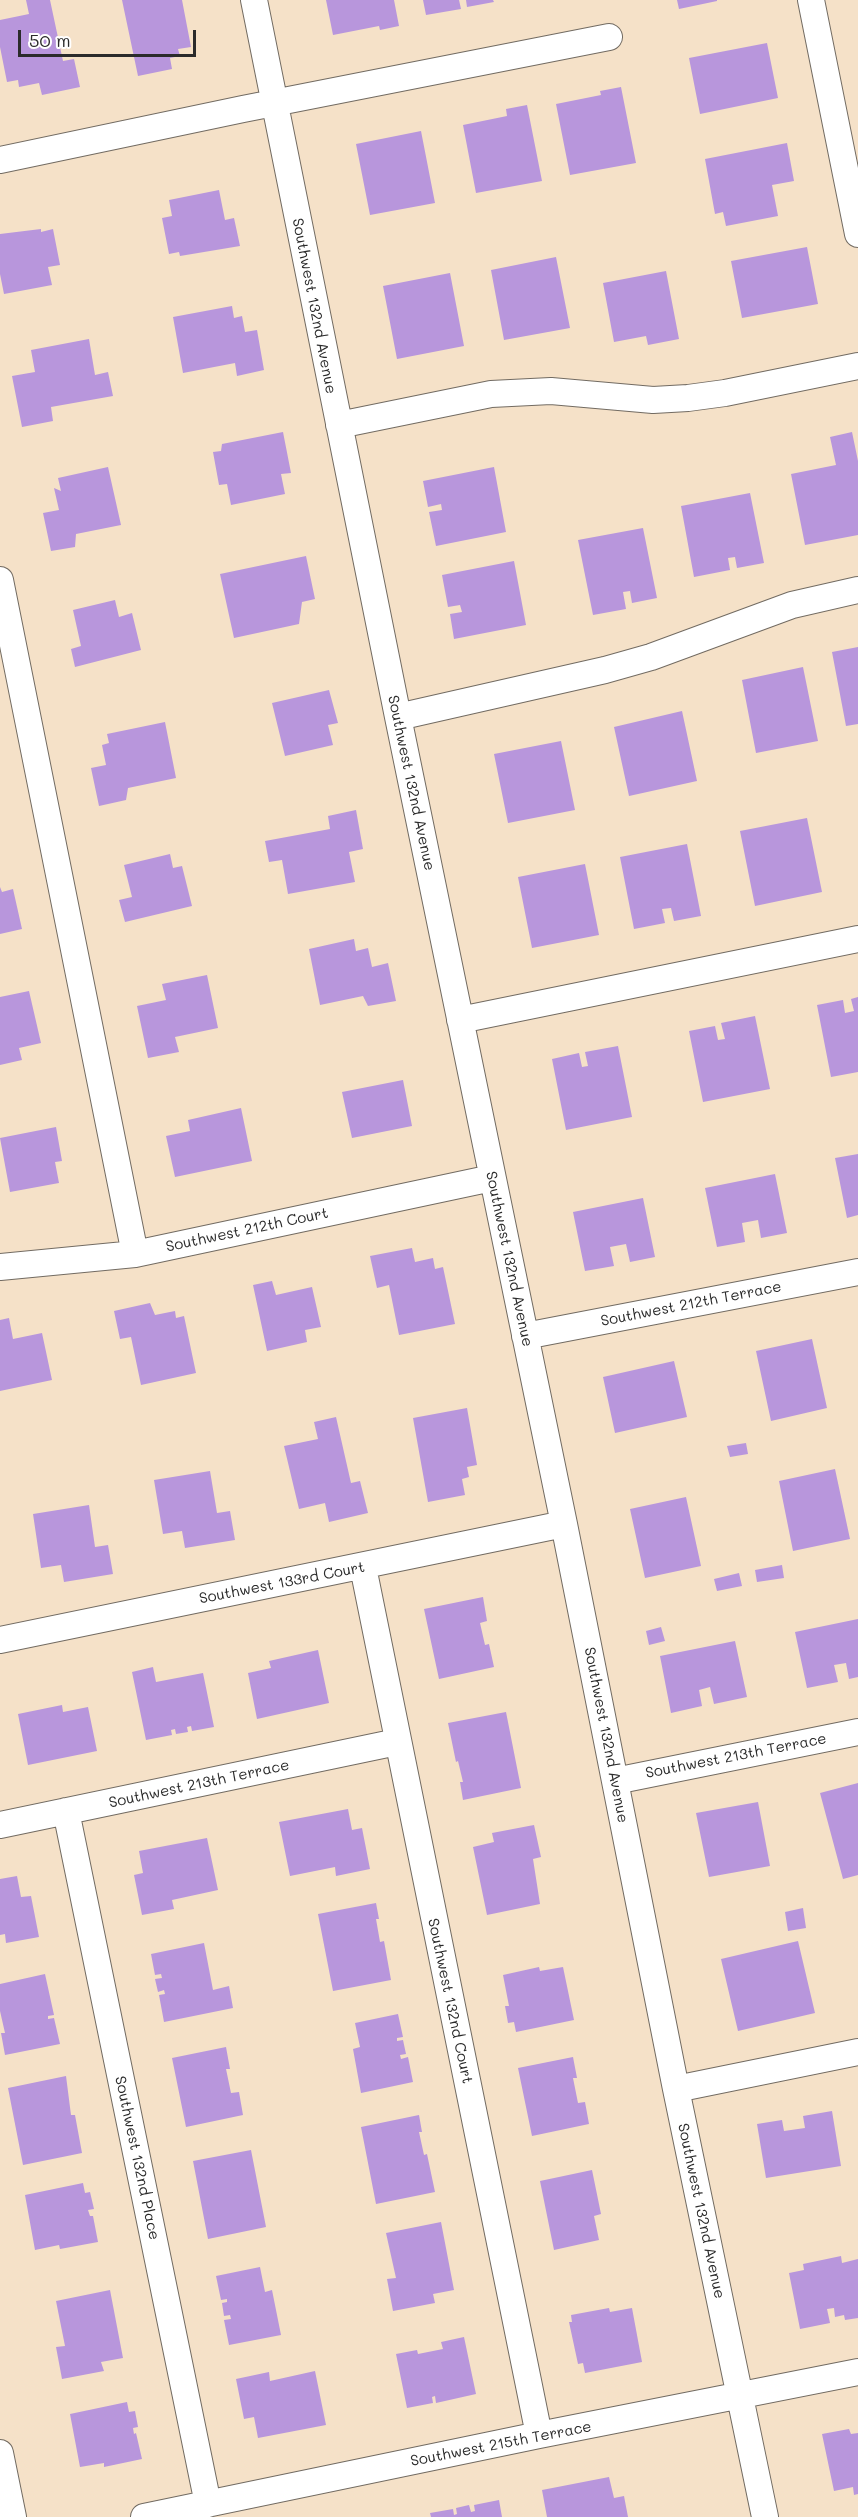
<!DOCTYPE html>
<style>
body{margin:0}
#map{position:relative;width:858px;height:2517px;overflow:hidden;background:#f5e1c8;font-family:Mali,sans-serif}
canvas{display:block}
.scale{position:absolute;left:18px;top:30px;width:178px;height:27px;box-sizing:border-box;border:3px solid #2b2b2b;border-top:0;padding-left:8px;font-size:18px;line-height:21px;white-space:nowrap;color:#2b2b2b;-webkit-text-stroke:4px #fff;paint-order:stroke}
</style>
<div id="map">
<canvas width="858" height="2517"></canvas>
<div class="scale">50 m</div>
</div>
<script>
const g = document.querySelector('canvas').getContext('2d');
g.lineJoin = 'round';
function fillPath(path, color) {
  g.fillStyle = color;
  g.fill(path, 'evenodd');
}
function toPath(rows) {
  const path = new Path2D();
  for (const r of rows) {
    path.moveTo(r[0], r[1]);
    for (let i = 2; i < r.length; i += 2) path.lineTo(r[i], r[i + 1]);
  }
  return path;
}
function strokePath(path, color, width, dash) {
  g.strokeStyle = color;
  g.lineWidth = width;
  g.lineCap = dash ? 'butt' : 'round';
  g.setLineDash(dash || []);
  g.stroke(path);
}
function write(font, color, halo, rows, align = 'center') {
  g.font = font + ' Mali,sans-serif';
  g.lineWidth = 5;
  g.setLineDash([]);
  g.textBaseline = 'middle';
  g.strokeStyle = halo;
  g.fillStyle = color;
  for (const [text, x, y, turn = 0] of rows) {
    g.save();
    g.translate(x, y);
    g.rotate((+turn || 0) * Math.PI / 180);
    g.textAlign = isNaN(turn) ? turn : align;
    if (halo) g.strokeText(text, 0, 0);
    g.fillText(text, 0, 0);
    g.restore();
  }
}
fillPath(toPath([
 [26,0,50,0,63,61,74,59,80,87,42,95,39,83,19,87,18,80,7,82,0,47,0,20,29,14],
 [122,0,182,0,191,47,178,49,180,56,170,58,172,69,138,76],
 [326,0,394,0,399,26,380,30,379,26,333,35],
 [423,0,459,0,461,9,426,15],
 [466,0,493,0,494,2,467,7],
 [677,0,717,0,717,1,679,9],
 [767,43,778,98,700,114,689,58],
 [621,87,636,163,570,175,556,104,601,95,600,91],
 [527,105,542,181,476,193,463,125,507,116,506,109],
 [421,131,435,203,370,215,356,144],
 [787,143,794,181,772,185,778,216,726,226,723,212,715,214,705,159],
 [219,190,225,220,234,218,240,246,180,256,179,252,169,254,162,218,172,216,169,200],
 [41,229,41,232,53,229,60,265,48,267,52,285,4,294,0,274,0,234],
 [807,247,818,304,742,318,731,261],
 [556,257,570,328,504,340,491,270],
 [666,271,679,339,648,345,646,336,614,342,603,283],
 [450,273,464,346,397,359,383,286],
 [232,306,234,318,242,316,245,332,257,330,264,370,237,376,235,363,183,373,173,317],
 [89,339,95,375,108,372,113,396,51,407,53,421,22,427,12,376,35,372,31,350],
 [283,432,291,473,281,474,285,494,231,505,227,484,219,485,213,452,221,451,222,444],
 [852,432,858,461,858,535,805,545,791,474,836,465,830,437],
 [108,467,121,525,76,534,75,547,51,551,43,513,59,510,54,488,61,491,58,478],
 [494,467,506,532,436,546,429,512,442,510,441,504,428,507,423,481],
 [750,493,764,563,737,568,735,557,728,558,730,570,694,577,681,506],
 [643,528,657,598,632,603,630,591,623,592,626,609,593,615,578,540],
 [306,556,315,599,302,602,299,624,234,638,220,574],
 [514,561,526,625,454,639,450,614,462,612,460,605,448,607,442,575],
 [115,600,119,617,132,613,141,650,75,667,71,649,81,646,73,610],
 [858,647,858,724,846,726,832,652],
 [803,667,818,741,756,753,742,680],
 [329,690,338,723,328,725,333,745,285,756,272,703],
 [682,711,697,781,629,796,614,727],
 [165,722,176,778,128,788,126,800,99,806,91,768,106,765,102,745,109,743,107,734],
 [561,741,575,810,508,823,494,754],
 [356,810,363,849,349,852,355,882,288,894,282,860,269,862,265,841,330,829,328,816],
 [807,818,822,892,755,906,740,831],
 [687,844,701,916,674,921,671,908,662,909,665,923,634,929,620,857],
 [170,854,173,868,182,866,192,906,125,922,119,900,132,897,124,865],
 [585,864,599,935,532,948,518,877],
 [0,887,2,892,13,889,22,929,0,934],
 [354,939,356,951,368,948,372,967,388,963,396,1001,368,1006,363,996,320,1005,309,949],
 [207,975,218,1028,175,1037,179,1052,148,1058,137,1006,166,1000,162,984],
 [29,991,41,1043,19,1048,22,1060,0,1065,0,997],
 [858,997,858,1072,831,1077,817,1005,843,1000,845,1013,854,1011,851,999],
 [755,1016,770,1089,703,1102,689,1031,715,1026,718,1040,725,1039,721,1023],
 [618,1046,632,1117,566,1130,552,1059,579,1053,582,1067,588,1066,585,1052],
 [403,1080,412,1126,352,1138,342,1092],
 [241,1108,252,1161,175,1177,166,1136,190,1131,188,1120],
 [56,1127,62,1161,55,1162,59,1183,10,1192,0,1138],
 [858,1154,858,1215,847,1218,835,1158],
 [775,1174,787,1233,761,1238,758,1220,742,1223,745,1242,717,1247,705,1188],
 [643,1198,655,1257,630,1262,626,1244,610,1247,614,1266,585,1271,573,1212],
 [412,1248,415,1262,433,1258,435,1269,443,1267,455,1324,399,1335,389,1285,377,1288,370,1256],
 [272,1281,276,1295,312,1287,321,1327,305,1330,307,1342,267,1351,253,1285],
 [150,1303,155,1315,175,1311,176,1318,184,1316,196,1373,141,1385,131,1337,120,1339,114,1311],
 [9,1318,13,1339,42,1333,52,1380,0,1391,0,1320],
 [812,1339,827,1408,771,1421,756,1351],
 [674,1361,687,1417,615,1433,603,1377],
 [467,1408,477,1465,467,1467,469,1477,462,1479,465,1495,428,1502,413,1418],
 [336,1417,351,1483,360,1481,368,1513,329,1522,325,1503,299,1509,284,1446,318,1439,314,1422],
 [746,1443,748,1454,730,1457,727,1446],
 [835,1469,850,1539,793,1551,779,1481],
 [210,1471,217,1513,230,1511,235,1540,185,1548,182,1531,163,1534,154,1480],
 [686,1497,701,1566,645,1578,630,1509],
 [89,1505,95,1547,108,1545,113,1574,64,1582,61,1565,41,1568,33,1514],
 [782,1565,784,1578,757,1582,755,1570],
 [739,1573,742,1586,717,1591,714,1579],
 [483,1597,487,1621,480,1623,485,1645,489,1644,494,1667,439,1679,424,1609],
 [858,1619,858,1677,849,1679,846,1663,834,1665,838,1682,807,1688,795,1632],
 [661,1627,665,1641,649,1645,646,1631],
 [735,1641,747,1697,714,1704,710,1687,699,1690,702,1706,671,1713,660,1656],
 [318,1650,329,1703,257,1719,248,1673,271,1668,269,1661],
 [153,1667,156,1682,203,1673,214,1727,192,1731,191,1726,187,1727,188,1732,176,1734,175,1729,171,1730,172,1735,146,1740,132,1672],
 [62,1705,63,1712,88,1707,97,1751,28,1765,18,1714],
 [506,1712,521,1788,463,1800,460,1782,463,1782,458,1761,456,1762,448,1723],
 [858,1783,858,1875,843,1879,820,1793],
 [758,1802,770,1866,709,1877,696,1813],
 [348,1809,352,1830,362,1828,370,1869,336,1876,335,1867,290,1876,279,1822],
 [534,1825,541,1857,533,1859,540,1904,487,1915,473,1847,494,1842,492,1833],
 [207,1838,218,1890,172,1900,174,1909,142,1915,134,1875,143,1873,139,1851],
 [17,1876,21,1897,31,1896,39,1937,6,1943,5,1934,0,1935,0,1879],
 [376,1903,379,1919,376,1919,380,1942,384,1941,391,1980,333,1991,318,1914],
 [803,1908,806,1928,788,1931,785,1912],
 [798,1941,815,2013,738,2031,721,1959],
 [204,1943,213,1990,229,1986,233,2008,164,2022,159,1995,165,1994,164,1990,158,1992,155,1979,162,1978,161,1974,155,1975,151,1954],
 [539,1967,540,1971,563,1967,574,2020,516,2032,514,2022,508,2023,505,2006,509,2006,503,1975],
 [45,1974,54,2015,48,2016,48,2019,54,2018,60,2044,5,2055,1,2033,5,2033,0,2011,0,1984],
 [398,2014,403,2037,397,2038,397,2041,403,2040,406,2054,400,2055,401,2059,408,2057,413,2082,361,2093,353,2049,360,2047,355,2023],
 [226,2047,230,2069,226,2069,231,2093,239,2092,243,2115,186,2127,172,2058],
 [573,2057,577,2078,573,2078,578,2103,585,2102,589,2124,532,2136,518,2068],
 [66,2076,71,2115,75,2115,82,2153,23,2165,8,2088],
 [832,2111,841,2166,766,2178,757,2124,782,2120,784,2131,805,2128,803,2116],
 [419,2115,422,2132,419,2132,424,2155,427,2154,435,2192,376,2204,361,2127],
 [251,2150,266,2227,208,2239,193,2161],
 [592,2170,601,2214,594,2216,599,2240,554,2250,540,2181],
 [83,2183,85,2193,90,2192,94,2209,88,2210,90,2216,93,2216,98,2242,60,2249,59,2245,35,2250,25,2195],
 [441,2222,454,2290,433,2294,435,2303,393,2311,387,2279,396,2278,386,2233],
 [841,2256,842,2263,858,2259,858,2318,845,2320,844,2315,835,2317,834,2308,827,2309,830,2323,800,2329,789,2273,804,2270,803,2264],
 [260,2267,265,2292,272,2290,281,2335,229,2345,224,2320,231,2319,230,2315,224,2316,222,2303,227,2302,227,2299,221,2300,216,2276],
 [110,2290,123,2358,101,2362,104,2371,62,2379,56,2347,65,2346,56,2301],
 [609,2308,610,2312,632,2308,642,2362,585,2373,583,2363,578,2364,569,2322,572,2322,571,2315],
 [464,2337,476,2394,436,2403,435,2396,432,2397,433,2403,407,2408,396,2354,417,2350,418,2354,443,2349,441,2342],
 [315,2371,326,2425,258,2438,254,2417,244,2419,236,2379,269,2372,270,2381],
 [127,2402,129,2412,135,2411,138,2427,133,2428,134,2434,136,2433,142,2459,104,2467,104,2463,80,2467,70,2414],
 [849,2429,851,2434,858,2433,858,2494,854,2495,853,2487,834,2491,822,2434],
 [609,2477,614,2498,624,2496,628,2517,547,2517,542,2490],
 [499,2500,502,2517,431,2517,430,2513,453,2509,454,2515,457,2514,456,2508,469,2505,471,2512,475,2511,474,2505]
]), '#b896dc');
const street = toPath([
 [254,0,398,717,564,1524,676,2089,765,2517],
 [811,0,858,234],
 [0,160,243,109,609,37],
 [339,425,491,394,551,391,653,400,688,398,725,393,858,366],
 [0,580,135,1254],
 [398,717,605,670,651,657,792,605,858,590],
 [460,1020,858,939],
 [0,1267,135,1254,492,1178],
 [525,1336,858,1272],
 [363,1567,539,2435],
 [0,1640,564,1524],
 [615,1781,858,1732],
 [66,1811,208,2504],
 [0,1825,397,1742],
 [676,2089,858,2052],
 [0,2453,13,2517],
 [144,2517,539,2435,858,2372]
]);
strokePath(street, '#726b62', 28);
strokePath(street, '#fff', 26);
write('15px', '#2b2b2b', '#fff', [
 ["Southwest 132nd Avenue",314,306,79],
 ["Southwest 132nd Avenue",411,783,78],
 ["Southwest 212th Court",247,1230,-12],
 ["Southwest 132nd Avenue",509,1259,78],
 ["Southwest 212th Terrace",691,1304,-11],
 ["Southwest 133rd Court",282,1583,-11],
 ["Southwest 132nd Avenue",606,1735,79],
 ["Southwest 213th Terrace",736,1756,-11],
 ["Southwest 213th Terrace",199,1784,-12],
 ["Southwest 132nd Court",450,2001,78],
 ["Southwest 132nd Place",137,2158,78],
 ["Southwest 132nd Avenue",701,2211,78],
 ["Southwest 215th Terrace",501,2444,-11]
]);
</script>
